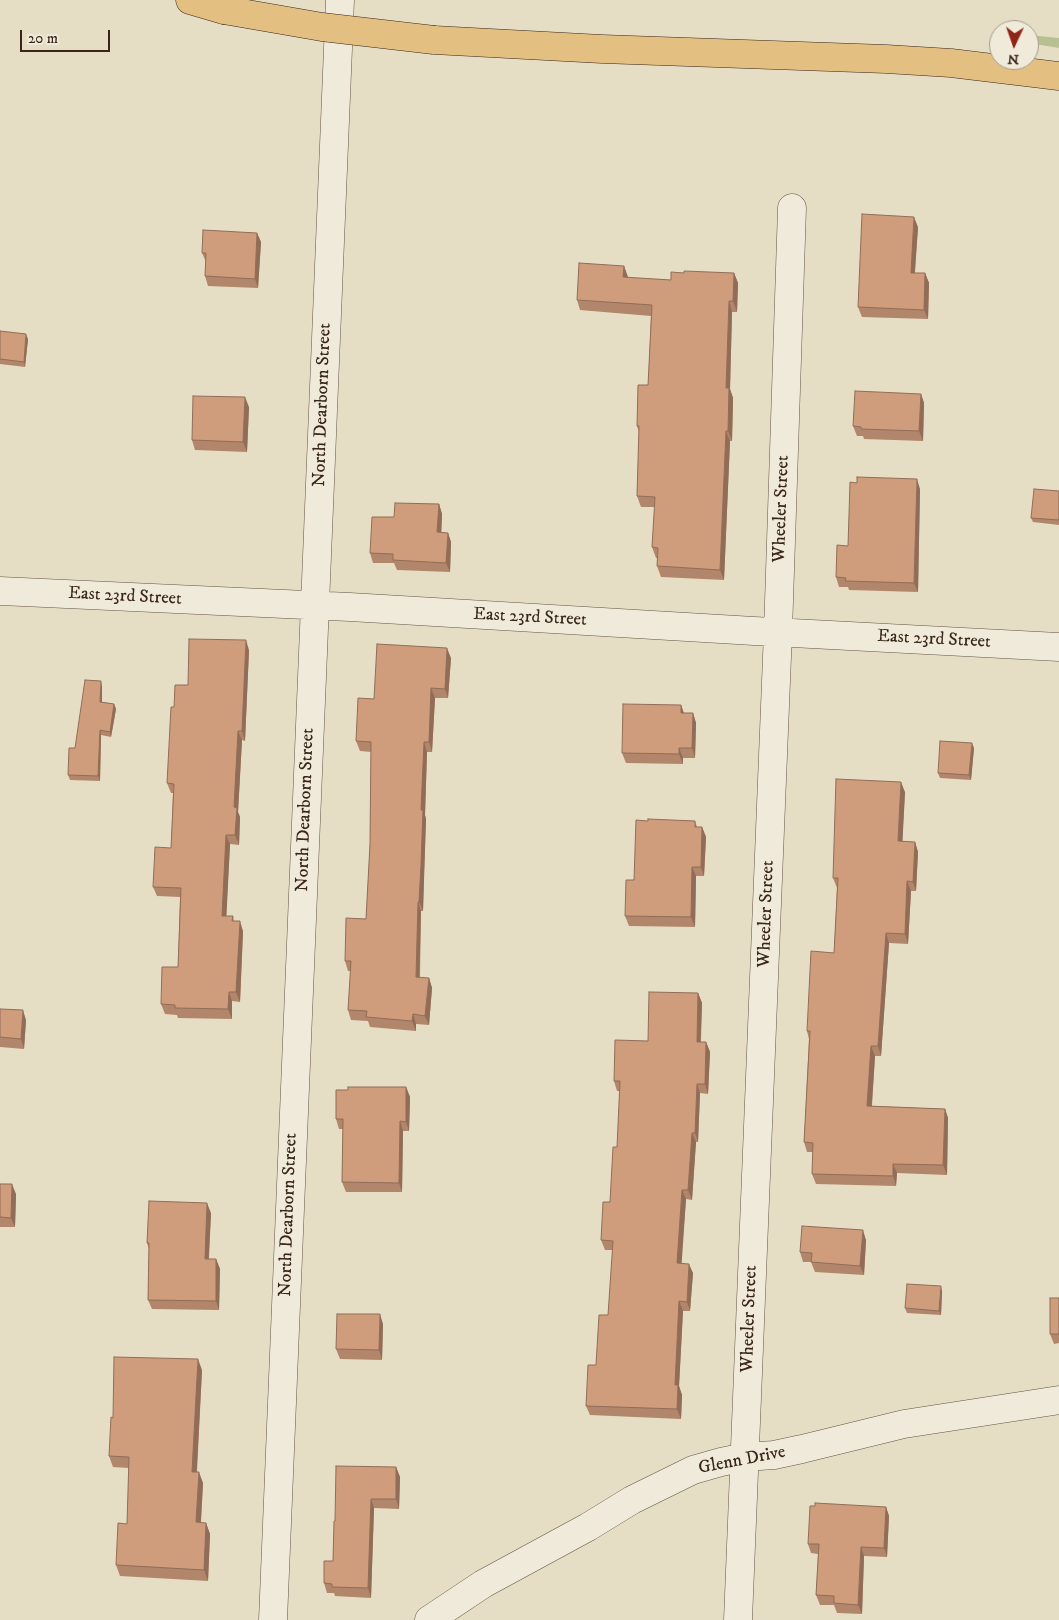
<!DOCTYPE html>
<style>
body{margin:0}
#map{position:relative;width:1059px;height:1620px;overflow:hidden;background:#e6dec4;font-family:"IM FELL DW Pica",serif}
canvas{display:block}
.north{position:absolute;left:989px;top:20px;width:50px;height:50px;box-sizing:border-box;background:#efead9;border:1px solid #a69b8c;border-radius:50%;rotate:183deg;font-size:14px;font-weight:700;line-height:20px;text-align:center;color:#392519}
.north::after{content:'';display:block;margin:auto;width:18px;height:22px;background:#8f2418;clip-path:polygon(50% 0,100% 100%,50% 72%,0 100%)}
.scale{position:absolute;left:20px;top:30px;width:90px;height:22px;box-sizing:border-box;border:2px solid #392519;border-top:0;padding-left:6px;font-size:15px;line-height:18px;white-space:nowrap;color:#392519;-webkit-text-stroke:4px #efead9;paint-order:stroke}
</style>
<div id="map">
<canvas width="1059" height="1620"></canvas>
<div class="north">N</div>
<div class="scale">20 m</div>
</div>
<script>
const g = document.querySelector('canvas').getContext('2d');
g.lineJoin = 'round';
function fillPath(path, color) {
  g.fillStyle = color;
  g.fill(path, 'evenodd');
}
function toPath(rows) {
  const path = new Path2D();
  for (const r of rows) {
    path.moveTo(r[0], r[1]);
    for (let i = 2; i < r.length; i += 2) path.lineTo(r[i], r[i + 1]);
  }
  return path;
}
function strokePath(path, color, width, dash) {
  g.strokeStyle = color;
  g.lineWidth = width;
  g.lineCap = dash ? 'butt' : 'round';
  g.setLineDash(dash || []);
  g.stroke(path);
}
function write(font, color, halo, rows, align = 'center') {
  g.font = font + ' "IM FELL DW Pica",serif';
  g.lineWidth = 4.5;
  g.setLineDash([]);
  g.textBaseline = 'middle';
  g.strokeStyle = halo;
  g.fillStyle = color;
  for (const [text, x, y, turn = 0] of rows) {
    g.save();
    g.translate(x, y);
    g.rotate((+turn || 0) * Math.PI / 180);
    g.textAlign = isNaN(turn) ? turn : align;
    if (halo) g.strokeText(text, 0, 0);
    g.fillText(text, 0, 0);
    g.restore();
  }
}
fillPath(toPath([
 [1029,35,1059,38,1059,48,1029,43]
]), '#b8c092');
const minor = toPath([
 [0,591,350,607,754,631,1059,647],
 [273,1620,340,0],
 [429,1620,483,1584,588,1527,632,1500,693,1470,721,1462,745,1457,774,1455,802,1449,904,1424,1059,1400],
 [738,1620,778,632,792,208]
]);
const highway = toPath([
 [190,0,224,10],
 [434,40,602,49,886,59,951,63,1059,76]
]);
strokePath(minor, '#645344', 29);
strokePath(highway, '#392519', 29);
strokePath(minor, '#efead9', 28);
strokePath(highway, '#e3bf82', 28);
const highwayBridge = toPath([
 [224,10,322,27,434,40]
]);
strokePath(highwayBridge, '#392519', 29, []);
strokePath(highwayBridge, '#e3bf82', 28);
fillPath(toPath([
 [918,227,915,273,925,273,929,283,928,319,862,317,858,307],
 [257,233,261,242,258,288,208,286,205,276,206,262,202,253],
 [624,266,628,278,671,280,684,273,734,273,738,283,737,312,732,312,730,389,733,398,732,441,730,441,724,580,661,577,657,566,657,558,656,558,652,547,655,507,641,507,637,496,639,432,637,426,648,385,651,316,580,310,577,300],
 [0,331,28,339,25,367,0,364],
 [921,394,924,403,923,441,864,439,863,436,857,436,853,426],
 [249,407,247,452,195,450,192,440],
 [920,489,918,592,849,590,848,587,839,587,836,577,848,546],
 [1059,491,1059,525,1033,522,1031,518],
 [439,504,442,514,441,532,448,533,451,542,450,572,397,570,394,563,373,563,370,553,394,517],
 [249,650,245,741,242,740,238,812,240,817,239,845,230,844,226,916,233,916,234,921,243,931,240,1002,232,1001,232,1019,178,1018,177,1015,165,1014,161,1004,178,967,180,897,157,896,153,887,171,848,173,793,171,793,167,783,174,707],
 [451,658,448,698,435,698,432,752,427,752,425,815,426,819,424,875,423,911,421,911,420,978,429,978,432,988,429,1025,416,1024,416,1031,370,1027,368,1021,351,1020,348,1010,351,971,348,971,345,961,366,919,370,844,371,752,360,751,356,741,374,699],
 [102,686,102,702,114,704,116,709,111,737,101,735,100,781,70,780,68,775,75,748],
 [681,705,684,713,693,713,696,723,695,758,683,758,683,764,626,763,622,753],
 [974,748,971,780,940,778,938,773],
 [905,792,902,842,915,842,918,852,916,891,911,891,908,944,889,943,881,1056,875,1056,872,1106,945,1109,948,1118,947,1175,897,1173,896,1186,816,1184,812,1174,813,1152,807,1152,804,1142,809,1039,807,1031,834,953,837,888,833,878],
 [648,821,695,821,697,827,702,827,706,837,704,876,696,876,695,927,629,926,625,916],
 [698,993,702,1003,701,1042,706,1042,710,1052,708,1094,700,1093,698,1142,696,1142,692,1200,686,1199,681,1263,693,1273,690,1311,683,1311,679,1386,682,1395,681,1419,590,1415,586,1406,608,1315,613,1250,605,1250,601,1240,610,1202,617,1147,620,1091,617,1091,614,1081,648,1041],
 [0,1009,26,1020,24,1049,0,1047],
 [406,1087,410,1097,409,1131,403,1131,402,1192,346,1192,342,1182,343,1129,339,1129,336,1119,348,1090],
 [0,1184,16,1194,15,1227,0,1227],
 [211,1213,209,1259,216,1259,220,1269,219,1310,152,1309,148,1300,149,1249,147,1243],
 [866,1240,864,1275,815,1272,811,1262,803,1262,800,1252],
 [942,1291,941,1315,907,1313,905,1308],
 [1059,1298,1059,1343,1054,1344,1050,1334],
 [383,1324,382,1360,340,1359,336,1349],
 [202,1370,197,1472,203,1483,201,1523,206,1523,210,1534,208,1581,120,1576,116,1565,127,1524,129,1468,113,1467,109,1456,113,1418],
 [396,1467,400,1477,399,1509,374,1508,371,1598,335,1596,334,1593,327,1593,324,1583,333,1561,335,1521],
 [886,1507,889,1516,887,1557,864,1556,862,1614,837,1613,834,1605,820,1605,816,1595,818,1554,811,1553,808,1544]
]), '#b2866b');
fillPath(toPath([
 [914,217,918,227,914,282,911,273],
 [257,233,261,242,258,288,255,279],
 [624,266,628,277,627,288,623,277],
 [734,273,738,283,737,312,733,301],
 [925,273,929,283,928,319,924,310],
 [729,301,732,312,730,389,733,398,732,441,728,431,726,388],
 [26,334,28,339,25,367,24,362],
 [921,394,924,403,923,441,919,431],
 [245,397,249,407,247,452,243,442],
 [726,431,730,441,724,580,720,570],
 [917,479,920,489,918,592,914,583],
 [439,504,442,514,441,542,437,532],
 [448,533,451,542,450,572,446,563],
 [246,640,249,650,245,741,242,731],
 [447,648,451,658,448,698,445,689],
 [101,681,102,686,102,707,100,702],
 [431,688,435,698,432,752,429,742],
 [114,704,116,709,111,737,110,732],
 [681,705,684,714,681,713],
 [693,713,696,723,695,758,692,748],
 [100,730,101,735,100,781,98,776],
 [238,731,242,740,238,812,240,817,239,845,235,835,234,807],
 [424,742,427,752,425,815,426,819,423,911,419,902,421,810],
 [972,743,974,748,971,780,969,775],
 [679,748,683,758,683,764,679,754],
 [901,782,905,792,902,851,898,841],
 [702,827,706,837,704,876,701,867],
 [226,835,230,844,226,925,222,916],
 [915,842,918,852,916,891,913,882],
 [692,867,696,876,695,927,691,917],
 [907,881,911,891,908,944,905,934],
 [418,902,421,911,419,987,416,977],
 [240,921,243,931,240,1002,236,992],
 [886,933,889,943,881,1056,878,1046],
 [429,978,432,988,429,1025,425,1016],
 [229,992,232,1001,232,1019,228,1009],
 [698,993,702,1003,700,1052,697,1042],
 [23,1010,26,1020,24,1049,21,1039],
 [413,1014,416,1024,416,1031,412,1021],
 [706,1042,710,1052,708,1094,705,1084],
 [871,1046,875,1056,871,1115,867,1106],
 [697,1084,700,1093,698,1142,695,1133],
 [406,1087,410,1097,409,1131,406,1122],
 [945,1109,948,1118,947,1175,943,1165],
 [400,1121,403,1131,402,1192,399,1183],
 [692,1133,696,1142,692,1200,688,1190],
 [893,1164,897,1173,896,1186,893,1176],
 [12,1184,16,1194,15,1227,11,1218],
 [682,1190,686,1199,681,1273,677,1263],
 [207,1203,211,1213,208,1269,205,1259],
 [863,1230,866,1240,864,1275,860,1266],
 [216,1259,220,1269,219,1310,216,1301],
 [689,1264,693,1273,690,1311,687,1302],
 [941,1286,942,1291,941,1315,939,1311],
 [679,1301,683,1311,679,1386,682,1395,681,1419,677,1409,675,1385],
 [380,1314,383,1324,382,1360,379,1350],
 [198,1359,202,1370,196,1483,192,1472],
 [396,1467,400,1477,399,1509,396,1499],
 [199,1472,203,1483,200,1534,196,1522],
 [371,1499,374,1508,371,1598,368,1588],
 [886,1507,889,1516,887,1557,884,1548],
 [206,1523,210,1534,208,1581,204,1570],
 [861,1547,864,1556,862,1614,858,1605]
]), '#916d57');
const building = toPath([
 [862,214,914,217,911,273,925,273,924,310,858,307,862,214],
 [203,230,257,233,255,279,205,276,206,253,202,253,203,230],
 [579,263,624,266,623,277,671,280,671,272,684,273,684,271,734,273,733,301,729,301,726,388,729,388,728,431,726,431,720,570,657,566,658,548,652,547,655,497,637,496,639,426,637,426,638,385,648,385,652,305,577,300,579,263],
 [0,331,26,334,24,362,0,359,0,331],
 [855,391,921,394,919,431,861,429,861,427,853,426,855,391],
 [193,396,245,397,243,442,192,440,193,396],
 [857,477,917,479,914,583,845,581,846,578,836,577,837,545,848,546,850,482,857,483,857,477],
 [1034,489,1059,491,1059,520,1031,518,1034,489],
 [395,503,439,504,437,532,448,533,446,563,393,560,393,554,370,553,372,517,394,517,395,503],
 [189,639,246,640,242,731,238,731,234,807,237,808,235,835,226,835,222,916,233,916,232,921,240,921,236,992,229,992,228,1009,175,1008,175,1005,161,1004,162,967,178,967,181,888,153,887,155,847,171,848,174,784,167,783,171,707,174,707,175,685,188,685,189,639],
 [377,644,447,648,445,689,431,688,429,742,424,742,421,810,423,810,421,865,419,902,418,902,416,977,429,978,425,1016,413,1014,412,1021,366,1017,367,1011,348,1010,351,961,345,961,346,918,366,919,370,844,371,742,356,741,358,698,374,699,377,644],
 [85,680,101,681,100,702,114,704,110,732,100,730,98,776,68,775,69,748,75,748,85,680],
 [623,704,681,705,681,713,693,713,692,748,679,748,679,754,622,753,623,704],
 [940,741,972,743,969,775,938,773,940,741],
 [836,779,901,782,898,841,915,842,913,882,907,881,905,934,886,933,878,1046,871,1046,867,1106,945,1109,943,1165,893,1164,893,1176,812,1174,813,1143,804,1142,810,1031,807,1031,811,951,834,953,838,878,833,878,836,779],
 [648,819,695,821,695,827,702,827,701,867,692,867,691,917,625,916,626,880,634,880,636,820,648,821,648,819],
 [649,992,698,993,697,1042,706,1042,705,1084,697,1084,695,1133,692,1133,688,1190,682,1190,677,1263,689,1264,687,1302,679,1301,675,1385,678,1385,677,1409,586,1406,588,1365,596,1365,599,1315,608,1315,613,1241,601,1240,603,1202,610,1202,613,1147,617,1147,620,1081,614,1081,615,1040,648,1041,649,992],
 [0,1009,23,1010,21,1039,0,1037,0,1009],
 [348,1087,406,1087,406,1122,400,1121,399,1183,342,1182,343,1119,336,1119,336,1090,348,1090,348,1087],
 [0,1184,12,1184,11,1218,0,1217,0,1184],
 [149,1201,207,1203,205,1259,216,1259,216,1301,148,1300,149,1243,147,1243,149,1201],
 [802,1226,863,1230,860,1266,811,1262,812,1253,800,1252,802,1226],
 [907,1284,941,1286,939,1311,905,1308,907,1284],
 [1050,1298,1059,1298,1059,1334,1050,1334,1050,1298],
 [337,1314,380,1314,379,1350,336,1349,337,1314],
 [114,1357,198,1359,192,1472,199,1472,196,1522,206,1523,204,1570,116,1565,118,1523,127,1524,129,1457,109,1456,111,1417,113,1418,114,1357],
 [336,1466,396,1467,396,1499,371,1499,368,1588,332,1587,332,1584,324,1583,324,1561,333,1561,334,1521,335,1521,336,1466],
 [815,1503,886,1507,884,1548,861,1547,858,1605,834,1603,834,1596,816,1595,819,1544,808,1544,810,1506,815,1506,815,1503]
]);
fillPath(building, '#cf9c7c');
strokePath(building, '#916d57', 1);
write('18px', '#392519', '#efead9', [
 ["North Dearborn Street",323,405,-88],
 ["Wheeler Street",782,509,-88],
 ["East 23rd Street",125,597,3],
 ["East 23rd Street",530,618,3],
 ["East 23rd Street",934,640,3],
 ["North Dearborn Street",306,810,-88],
 ["Wheeler Street",767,914,-88],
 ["North Dearborn Street",289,1215,-88],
 ["Wheeler Street",750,1319,-88],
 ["Glenn Drive",742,1461,-11]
]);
</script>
